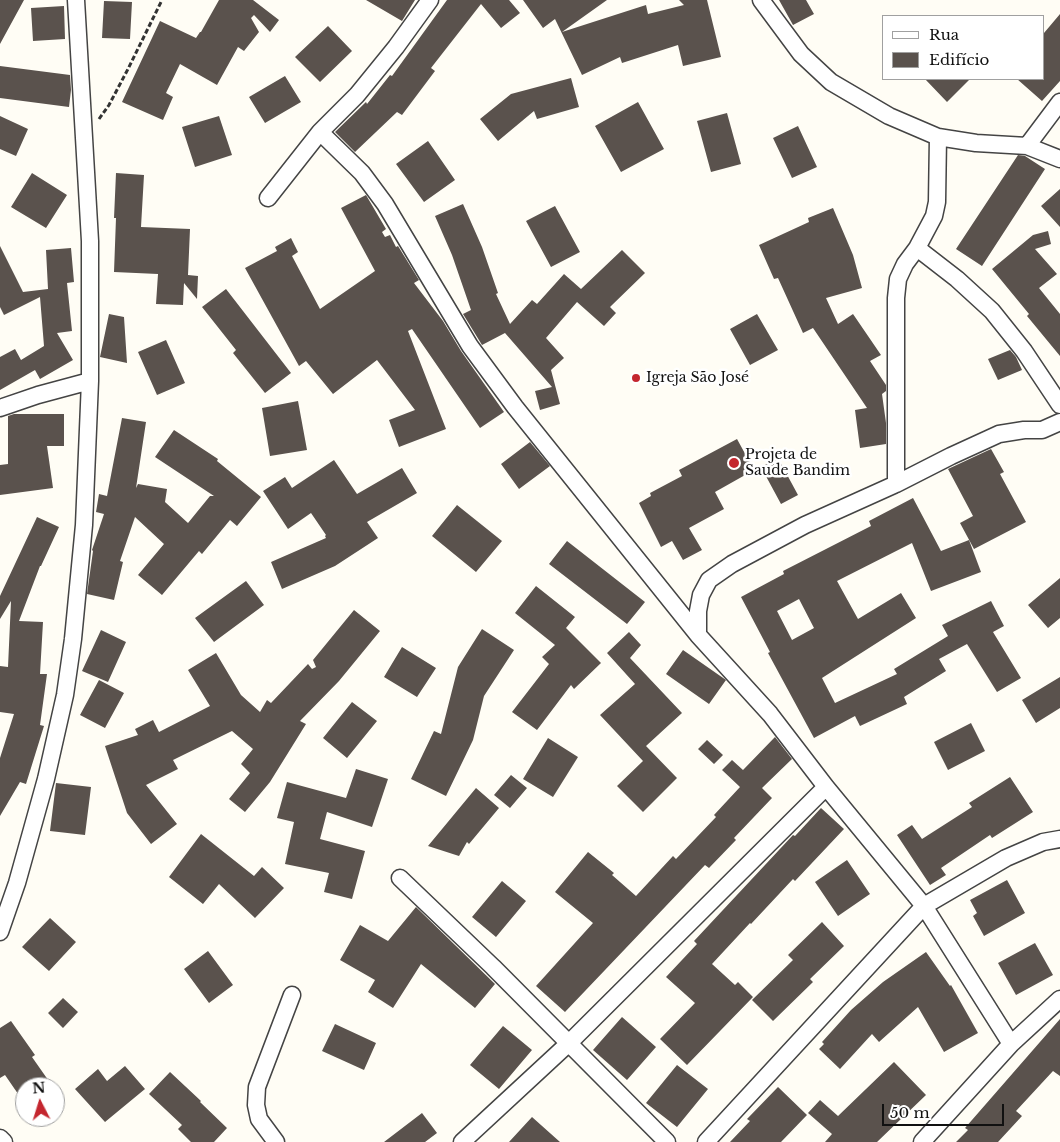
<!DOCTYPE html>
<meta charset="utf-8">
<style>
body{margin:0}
#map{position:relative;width:1060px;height:1142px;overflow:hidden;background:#fffdf5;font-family:"Libre Baskerville",serif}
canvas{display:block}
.legend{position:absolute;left:882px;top:15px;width:162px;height:65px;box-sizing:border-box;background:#fff;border:1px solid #a0a0a0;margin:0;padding:6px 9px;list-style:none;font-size:15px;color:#111}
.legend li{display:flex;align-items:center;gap:10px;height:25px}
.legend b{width:25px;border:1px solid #a0a0a0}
.north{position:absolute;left:15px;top:1077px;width:50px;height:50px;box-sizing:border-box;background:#fff;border:1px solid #a0a0a0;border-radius:50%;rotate:355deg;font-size:14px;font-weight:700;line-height:20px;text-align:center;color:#111}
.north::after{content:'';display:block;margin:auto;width:18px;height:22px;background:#c4262e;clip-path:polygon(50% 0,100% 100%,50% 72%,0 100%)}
.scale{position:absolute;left:882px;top:1104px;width:122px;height:22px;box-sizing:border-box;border:2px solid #111;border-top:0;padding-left:6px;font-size:15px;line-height:18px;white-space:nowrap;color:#111;-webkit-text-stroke:4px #fff;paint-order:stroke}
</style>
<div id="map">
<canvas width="1060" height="1142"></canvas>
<ul class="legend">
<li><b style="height:6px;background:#fff"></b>Rua</li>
<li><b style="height:14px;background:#5a524d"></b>Edifício</li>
</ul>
<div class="north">N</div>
<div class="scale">50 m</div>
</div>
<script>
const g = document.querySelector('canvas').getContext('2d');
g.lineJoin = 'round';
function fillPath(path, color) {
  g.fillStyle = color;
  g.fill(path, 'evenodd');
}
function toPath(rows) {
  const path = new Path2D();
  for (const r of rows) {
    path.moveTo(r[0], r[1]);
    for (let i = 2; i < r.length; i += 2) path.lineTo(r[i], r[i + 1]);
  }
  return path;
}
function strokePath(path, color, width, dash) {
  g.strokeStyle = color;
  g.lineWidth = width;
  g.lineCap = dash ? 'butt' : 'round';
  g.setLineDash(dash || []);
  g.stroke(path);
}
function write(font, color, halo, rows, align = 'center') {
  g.font = font + ' "Libre Baskerville",serif';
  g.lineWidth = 5;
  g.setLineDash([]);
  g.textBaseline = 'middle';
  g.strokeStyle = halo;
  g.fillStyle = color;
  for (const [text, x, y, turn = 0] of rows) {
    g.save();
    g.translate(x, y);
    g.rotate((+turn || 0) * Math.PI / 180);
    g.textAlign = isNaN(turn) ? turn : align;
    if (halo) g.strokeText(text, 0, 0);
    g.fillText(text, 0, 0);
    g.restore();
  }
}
fillPath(toPath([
 [0,0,24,0,0,44],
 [219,0,253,0,279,20,270,32,254,15,251,18,259,32,244,51,238,47,217,85,180,64,166,93,173,97,163,120,122,102,160,21,196,38,200,32,201,32],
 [366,0,415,0,402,21],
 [447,0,509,0,520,13,501,28,481,4,431,68,435,71,402,115,397,112,355,152,335,132,366,102,367,104,390,75,392,76],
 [523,0,607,0,562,32,646,5,648,14,684,5,679,0,707,0,721,57,683,66,678,45,622,63,620,57,582,75,555,19,543,28],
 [779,0,806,0,814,14,793,25],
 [104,1,132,2,130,39,102,38],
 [64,6,65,39,33,41,31,8],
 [1060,14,1060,81,1042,101,1017,79,1044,79,1044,33],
 [328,26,352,51,320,82,295,57],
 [0,66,70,75,71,90,69,107,0,98],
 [285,76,301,102,265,123,249,97],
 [571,78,579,107,537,119,534,111,498,141,480,119,511,94],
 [925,79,970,79,947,102],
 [638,102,664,149,621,172,595,126],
 [727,113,741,164,711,172,697,121],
 [0,116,28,129,16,156,0,149],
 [219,116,232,155,195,167,182,127],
 [798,126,817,167,792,178,773,138],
 [428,141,455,180,424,202,396,164],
 [1018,155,1025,156,1045,169,982,266,956,249],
 [32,173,67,195,46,228,11,207],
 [116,173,144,175,141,227,190,229,188,275,198,276,197,299,184,283,183,305,156,304,158,274,114,272,116,218,114,218],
 [1060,189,1060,227,1041,206],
 [366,195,386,229,382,232,385,237,390,235,396,247,398,246,419,280,414,283,443,321,461,351,504,412,480,428,412,329,408,331,446,429,399,447,389,420,415,410,377,360,333,394,306,361,299,366,245,268,277,251,275,247,291,238,298,252,292,256,320,309,375,271,341,208],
 [463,204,482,247,498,293,496,294,510,324,532,300,537,304,564,274,581,289,622,250,645,273,610,307,616,313,604,326,577,302,546,338,564,358,551,370,560,404,540,410,535,391,552,387,505,333,482,345,463,314,471,310,452,255,435,216],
 [555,206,580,252,551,267,526,221],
 [833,208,853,255,862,288,826,298,838,324,853,314,881,355,870,361,886,385,886,391,882,394,886,423,886,444,860,448,855,410,867,408,813,328,803,333,778,278,774,279,759,245,809,222,808,218],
 [1048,231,1051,244,1035,249,1057,274,1039,288,1060,314,1060,356,1027,316,1029,314,992,269,1033,235],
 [0,246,23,292,48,289,46,250,71,248,74,282,67,283,72,331,57,333,73,360,40,379,35,370,0,390,0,357,15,349,21,360,44,346,40,297,4,315,0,307],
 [226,289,291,373,265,393,233,353,236,350,202,307],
 [109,314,124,317,127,363,100,357],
 [757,314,778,350,750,365,730,329],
 [166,340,185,383,157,395,138,352],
 [1010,350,1016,357,1022,370,998,380,988,359],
 [298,401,307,450,270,456,262,408],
 [14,414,64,414,64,446,47,446,53,488,0,495,0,465,8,464,8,416],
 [122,418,146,422,136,488,138,484,167,489,165,502,188,523,210,496,214,496,155,457,174,430,218,459,217,461,261,497,237,526,230,520,202,554,199,551,162,595,138,575,164,544,135,517,120,561,123,562,114,600,87,594,93,551,92,550,104,514,96,512,99,494,107,496],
 [737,439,754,470,715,492,724,509,689,528,702,550,683,560,672,541,661,547,639,503,651,496,650,493,682,476,679,470],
 [530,442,550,466,519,489,501,464],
 [991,449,1004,472,1000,474,1026,522,974,549,960,523,973,516,948,469],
 [778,458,798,495,781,504,761,467],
 [334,460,357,494,402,468,417,493,367,522,378,538,335,566,282,589,271,562,326,538,325,536,326,535,311,513,288,529,263,491,285,477,292,488],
 [913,498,941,551,969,540,981,572,931,591,912,543,837,581,858,619,901,593,916,618,822,678,835,703,897,674,894,669,948,636,942,625,991,601,1004,626,993,632,1021,678,997,692,967,644,939,659,946,671,904,697,907,704,860,726,855,716,814,738,768,653,770,652,741,597,784,574,783,571,871,526,869,521],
 [799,599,814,628,792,640,777,611],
 [457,505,502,541,476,572,432,536],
 [37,517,59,527,41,566,40,566,19,621,43,622,40,674,47,674,40,725,44,726,26,784,20,782,0,816,0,758,14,714,0,712,0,666,8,667,11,601,0,619,0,596],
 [567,541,645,602,627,624,549,564],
 [1060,578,1060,618,1048,628,1028,605],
 [246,581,264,605,214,642,195,618],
 [536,586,575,617,566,628,601,663,574,689,571,685,537,730,512,712,549,664,542,657,555,645,515,613],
 [354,610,380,631,339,681,300,721,306,724,270,782,245,812,229,799,250,773,241,764,253,749,232,731,173,760,178,769,146,785,177,824,151,844,127,813,105,746,138,735,135,729,153,720,159,732,210,706,188,670,216,653,241,695,260,712,267,700,271,703,308,664,312,669,316,667,313,660],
 [482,629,514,650,484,696,473,740,446,796,411,779,434,731,441,734,458,667],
 [101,630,126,642,108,682,82,671],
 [629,632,641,645,630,658,682,713,646,746,677,778,643,812,617,786,643,761,600,715,635,684,607,653],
 [402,647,436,668,417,697,384,677],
 [683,650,726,680,709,704,666,674],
 [1060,677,1060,708,1036,723,1022,700],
 [99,680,124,693,105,728,80,715],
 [352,702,377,721,347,758,323,738],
 [971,723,985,751,948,770,934,742],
 [775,737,792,759,762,788,772,798,734,838,736,840,709,868,705,865,565,1012,536,986,593,923,555,892,588,852,614,873,612,875,636,896,673,856,676,859,716,817,714,815,740,787,722,770,732,760,743,770],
 [548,738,578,757,553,797,523,779],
 [707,740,723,755,714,764,698,749],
 [356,769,388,779,372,827,327,812,320,839,365,851,352,899,324,892,329,873,285,864,294,822,277,818,287,782,346,798],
 [511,775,527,788,510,808,494,795],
 [1010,777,1033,812,992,838,990,835,941,868,946,875,930,885,897,835,912,825,922,839,972,807,969,803],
 [56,783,91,787,85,835,50,831],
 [476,788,499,808,469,844,467,842,459,856,428,846],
 [821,808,844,829,795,881,793,879,751,924,750,923,712,964,735,985,738,982,753,997,687,1065,660,1039,695,1003,666,977,697,944,694,941,793,835,795,836],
 [201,834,254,876,262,867,284,888,255,918,219,884,203,904,169,877],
 [847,860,870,894,838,916,815,882],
 [1007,880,1025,913,984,936,973,916,977,913,970,900],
 [502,881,526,901,496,937,472,917],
 [416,907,495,984,475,1008,421,964,393,1008,368,992,375,980,340,960,360,925,388,941],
 [50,918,76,942,49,971,22,947],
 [822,922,844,946,810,979,813,982,773,1021,752,1000,793,960,788,955],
 [1035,943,1053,975,1016,995,998,963],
 [208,951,233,985,209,1003,184,969],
 [926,952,950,986,951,985,978,1033,944,1052,918,1007,879,1042,872,1034,840,1069,819,1049,824,1044,822,1042,851,1010,883,982],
 [63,998,78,1012,63,1028,48,1013],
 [622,1017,656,1047,627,1080,593,1050],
 [1060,1019,1060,1076,1053,1071,1016,1111,1022,1116,998,1142,956,1142,968,1130,965,1128],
 [11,1021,35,1055,32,1057,53,1087,25,1087,25,1104,5,1075,0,1078,0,1028],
 [335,1024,376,1043,364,1070,322,1051],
 [503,1026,532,1050,499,1089,470,1065],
 [894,1062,926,1095,877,1142,825,1142,832,1134,808,1113,820,1100,838,1116],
 [677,1065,708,1089,677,1127,646,1103],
 [125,1066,145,1089,105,1122,75,1089,98,1069,107,1081],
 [170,1072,201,1101,200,1102,227,1128,214,1142,191,1142,178,1129,182,1125,149,1094],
 [778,1087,807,1115,781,1142,730,1142,750,1121,747,1119],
 [422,1113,437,1133,425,1142,384,1142],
 [532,1117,560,1142,509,1142]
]), '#5a524d');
const minor = toPath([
 [761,0,801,54,831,82,889,116,938,137,976,143,1027,146,1060,159],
 [320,132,362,173,385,204,470,346,515,407,698,635,770,714,826,787,924,906,1011,1044],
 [1027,146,1060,102],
 [268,198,320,132,357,95,396,47,430,0],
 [917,248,957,279,992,311,1024,351,1060,405],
 [0,408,38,395,90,381],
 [896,484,896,298,898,279,905,264,917,248,934,216,937,202,938,137],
 [698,635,698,611,701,595,709,580,732,564,805,525,896,484,951,456,999,434,1024,430,1042,430,1060,422],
 [400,878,493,967,667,1142],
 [0,932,17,883,46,779,65,695,73,639,84,525,90,381,90,241,76,0],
 [0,1138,4,1142],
 [276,1142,259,1119,256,1105,257,1087,292,995],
 [462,1142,569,1043,826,787],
 [706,1142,924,906,1006,858,1043,842,1060,839],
 [922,1142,1011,1044,1060,999]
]);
strokePath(minor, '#444', 19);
strokePath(toPath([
 [99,119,109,105,128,69,162,0]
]), '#333', 3, [5, 2.5]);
strokePath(minor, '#fff', 16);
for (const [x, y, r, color] of [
 [636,378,5,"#c4262e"],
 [734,463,6,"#c4262e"]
]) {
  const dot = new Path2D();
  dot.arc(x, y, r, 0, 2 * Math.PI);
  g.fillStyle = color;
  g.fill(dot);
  strokePath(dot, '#fff', 2);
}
write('14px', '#111', '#fff', [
 ["Igreja São José",646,378],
 ["Projeta de",745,455],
 ["Saude Bandim",745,471]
], 'left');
</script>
